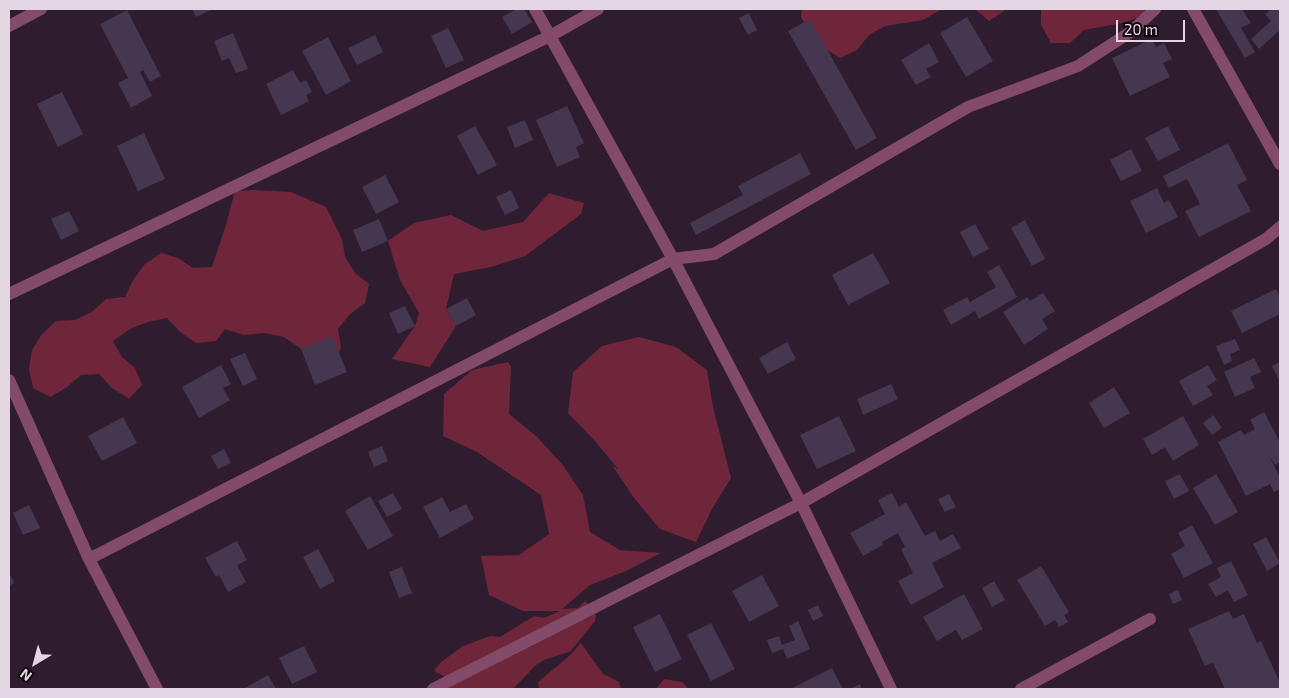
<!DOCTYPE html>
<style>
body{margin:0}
#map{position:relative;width:1289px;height:698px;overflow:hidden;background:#2f1c2f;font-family:"Exo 2",sans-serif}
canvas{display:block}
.frame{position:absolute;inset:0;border:10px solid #e4d7e3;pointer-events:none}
.north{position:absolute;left:10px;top:638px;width:50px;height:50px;-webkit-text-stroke:4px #120a12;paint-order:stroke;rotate:217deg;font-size:14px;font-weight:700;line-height:20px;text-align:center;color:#e4d7e3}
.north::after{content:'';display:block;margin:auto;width:18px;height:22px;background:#e4d7e3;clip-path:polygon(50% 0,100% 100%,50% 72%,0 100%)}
.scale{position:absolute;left:1116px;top:20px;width:69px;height:22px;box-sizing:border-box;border:2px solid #e4d7e3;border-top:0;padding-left:6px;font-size:15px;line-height:18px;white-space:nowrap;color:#e4d7e3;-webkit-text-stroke:4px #120a12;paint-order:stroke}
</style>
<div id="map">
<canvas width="1289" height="698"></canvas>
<div class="frame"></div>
<div class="north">N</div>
<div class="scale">20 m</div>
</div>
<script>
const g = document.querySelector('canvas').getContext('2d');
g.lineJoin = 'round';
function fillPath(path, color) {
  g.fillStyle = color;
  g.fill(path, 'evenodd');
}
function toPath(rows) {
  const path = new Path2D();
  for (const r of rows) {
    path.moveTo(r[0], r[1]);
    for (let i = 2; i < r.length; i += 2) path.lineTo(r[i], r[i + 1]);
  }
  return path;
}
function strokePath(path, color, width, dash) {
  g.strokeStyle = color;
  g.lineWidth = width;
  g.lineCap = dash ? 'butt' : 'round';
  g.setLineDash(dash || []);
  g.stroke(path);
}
fillPath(toPath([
 [802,9,942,9,923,20,885,26,869,35,857,50,840,58,824,48,810,35,801,17],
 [975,9,1003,9,1004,11,989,21],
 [1041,9,1145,9,1140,17,1122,23,1084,30,1070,43,1051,43,1041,25],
 [254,190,291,192,326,207,342,239,345,257,355,273,369,284,365,303,350,314,338,329,341,347,335,365,316,359,284,337,264,333,244,335,225,329,216,341,196,343,180,332,167,318,148,322,130,329,113,341,122,357,135,368,142,385,129,399,112,388,99,374,81,375,67,387,51,397,33,388,29,369,32,350,42,334,56,321,75,320,92,312,106,299,125,297,133,280,145,264,161,253,178,258,193,268,212,267,225,228,235,191],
 [549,193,584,203,581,214,525,256,491,267,454,274,446,309,456,326,430,367,392,359,415,326,419,313,400,280,388,241,414,223,451,215,483,231,523,222],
 [639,337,676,347,707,370,713,407,731,478,712,509,696,542,660,529,634,498,612,465,619,470,595,441,568,413,573,372,602,346],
 [508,362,511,367,509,414,536,436,562,464,583,495,590,532,620,550,661,553,626,571,590,585,562,609,578,608,585,601,592,607,596,616,595,621,571,651,544,660,536,665,513,689,446,689,444,676,434,671,440,663,448,657,463,646,490,636,500,637,534,616,544,618,560,611,523,611,489,595,481,556,519,555,549,534,541,495,477,452,443,436,444,394,472,370],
 [581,643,603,674,619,682,621,689,539,689,538,682,568,657],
 [664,679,682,682,689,689,656,689]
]), '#6f263a');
fillPath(toPath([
 [192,9,213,9,196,17],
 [516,9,524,9,532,22,512,34,502,17],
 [1216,9,1242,9,1251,23,1241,28,1255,52,1245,58],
 [1271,9,1280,9,1280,30,1259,49,1251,39,1271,21,1265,14],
 [127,10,161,76,150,82,143,70,140,72,152,96,131,108,118,83,128,78,100,24],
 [749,13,757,30,748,35,739,18],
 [967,17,993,61,966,77,940,33],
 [810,19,877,138,856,150,788,31],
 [448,28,464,60,446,68,431,36],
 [233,33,248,69,236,73,229,58,222,61,214,41],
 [375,35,383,52,357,65,348,48],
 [328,37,351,81,326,95,302,51],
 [1152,39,1156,47,1164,43,1172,59,1163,63,1170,77,1130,96,1112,58],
 [929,43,939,62,926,69,931,77,916,85,901,60],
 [293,70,300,83,306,80,312,92,306,95,309,101,281,115,266,84],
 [62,92,83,134,58,147,37,104],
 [567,106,584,143,576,147,580,157,557,167,536,120],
 [525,120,533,140,515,148,507,127],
 [475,126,497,165,478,175,457,136],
 [1168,126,1180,150,1158,161,1145,138],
 [144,133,165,179,138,191,117,146],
 [1228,143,1247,180,1237,185,1251,211,1199,237,1185,211,1200,204,1187,179,1169,188,1163,176],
 [1131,149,1142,171,1121,181,1110,160],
 [800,153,811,174,696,235,690,223,743,195,738,186],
 [385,175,399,202,376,214,362,187],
 [1157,188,1164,203,1169,200,1178,217,1146,233,1130,201],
 [511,190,519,208,505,215,496,197],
 [69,211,79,231,61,240,51,219],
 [379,219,388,241,362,252,353,230],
 [1025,220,1045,259,1032,266,1011,228],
 [975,224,989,249,973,257,960,232],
 [873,253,890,283,848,305,832,275],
 [999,265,1017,297,979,319,975,311,951,325,943,310,967,297,970,302,996,287,987,272],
 [1276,289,1280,297,1280,314,1242,333,1231,311],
 [1043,293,1055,311,1042,319,1048,329,1024,345,1003,312,1027,297,1030,301],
 [467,298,476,315,456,326,446,309],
 [405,306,415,326,398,334,389,313],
 [332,336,347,372,315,385,301,349],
 [1235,339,1240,350,1230,354,1232,361,1224,365,1216,346],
 [787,342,796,359,768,374,759,358],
 [245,353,257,379,243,386,230,359],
 [1254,358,1261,372,1250,377,1255,388,1235,397,1224,372],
 [1280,362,1280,383,1272,366],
 [221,365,231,384,223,388,230,400,199,418,182,387],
 [1208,365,1217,380,1207,386,1213,395,1193,406,1179,381],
 [891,384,898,399,863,415,857,399],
 [1114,387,1130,413,1104,428,1089,403],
 [1264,412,1280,442,1280,462,1275,465,1269,456,1280,477,1280,489,1274,492,1270,484,1246,496,1218,442,1241,430,1244,435,1255,429,1250,420],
 [1213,415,1222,428,1212,435,1203,423],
 [839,416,856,451,817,469,800,435],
 [1183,416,1199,445,1173,461,1165,447,1152,455,1143,439],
 [123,417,137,443,102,461,88,436],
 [382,446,388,461,374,467,368,452],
 [224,449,231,463,218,469,211,456],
 [1180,474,1189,491,1174,499,1165,481],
 [1216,474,1238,512,1215,525,1193,488],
 [393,493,402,509,387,517,378,501],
 [892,493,899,507,906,502,925,536,935,531,940,541,953,534,961,548,932,563,944,587,911,605,898,581,913,573,901,549,905,547,898,533,882,542,883,545,863,556,850,533,885,514,878,500],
 [949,494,956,507,945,512,938,499],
 [370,496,393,536,368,550,345,511],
 [442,497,450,512,466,504,474,519,440,538,423,507],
 [29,505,40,528,23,535,13,513],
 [1192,525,1213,563,1184,578,1171,554,1185,546,1178,533],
 [1266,537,1280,563,1267,571,1253,544],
 [237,541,247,560,237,565,246,582,228,592,219,575,216,577,205,558],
 [318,549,335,581,320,589,303,557],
 [1231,561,1248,595,1234,602,1228,590,1216,597,1208,584,1221,577,1217,568],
 [1041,566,1069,612,1064,615,1068,622,1059,627,1055,620,1045,626,1017,580],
 [402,567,412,593,399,598,389,572],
 [9,572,14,583,9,586],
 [762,575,779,606,749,622,732,591],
 [994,581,1005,600,992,607,982,588],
 [1178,590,1182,600,1173,604,1169,594],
 [964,594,983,629,962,640,956,630,937,641,923,617],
 [818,605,823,616,813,621,808,610],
 [1229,611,1233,619,1244,614,1257,643,1261,641,1280,683,1280,689,1225,689,1213,663,1205,666,1188,629],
 [660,614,682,659,655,672,633,627],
 [798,621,810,649,787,659,783,649,772,653,767,640,779,636,782,645,795,640,789,626],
 [711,623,735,669,711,681,687,635],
 [304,646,317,672,292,684,279,658],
 [832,668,843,689,791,689,808,680],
 [268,675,276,689,243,689],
 [860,684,862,689,850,689]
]), '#44374f');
strokePath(toPath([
 [535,9,673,259,801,503,891,689],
 [1193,9,1280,164],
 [9,26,41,9],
 [9,294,550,36,598,9],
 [9,380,89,559,157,689],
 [89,559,673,259,714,254,968,107,1078,66,1132,31,1155,9],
 [433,689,801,503,1266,239,1280,227],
 [1021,689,1150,619]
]), '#834b69', 12);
</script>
